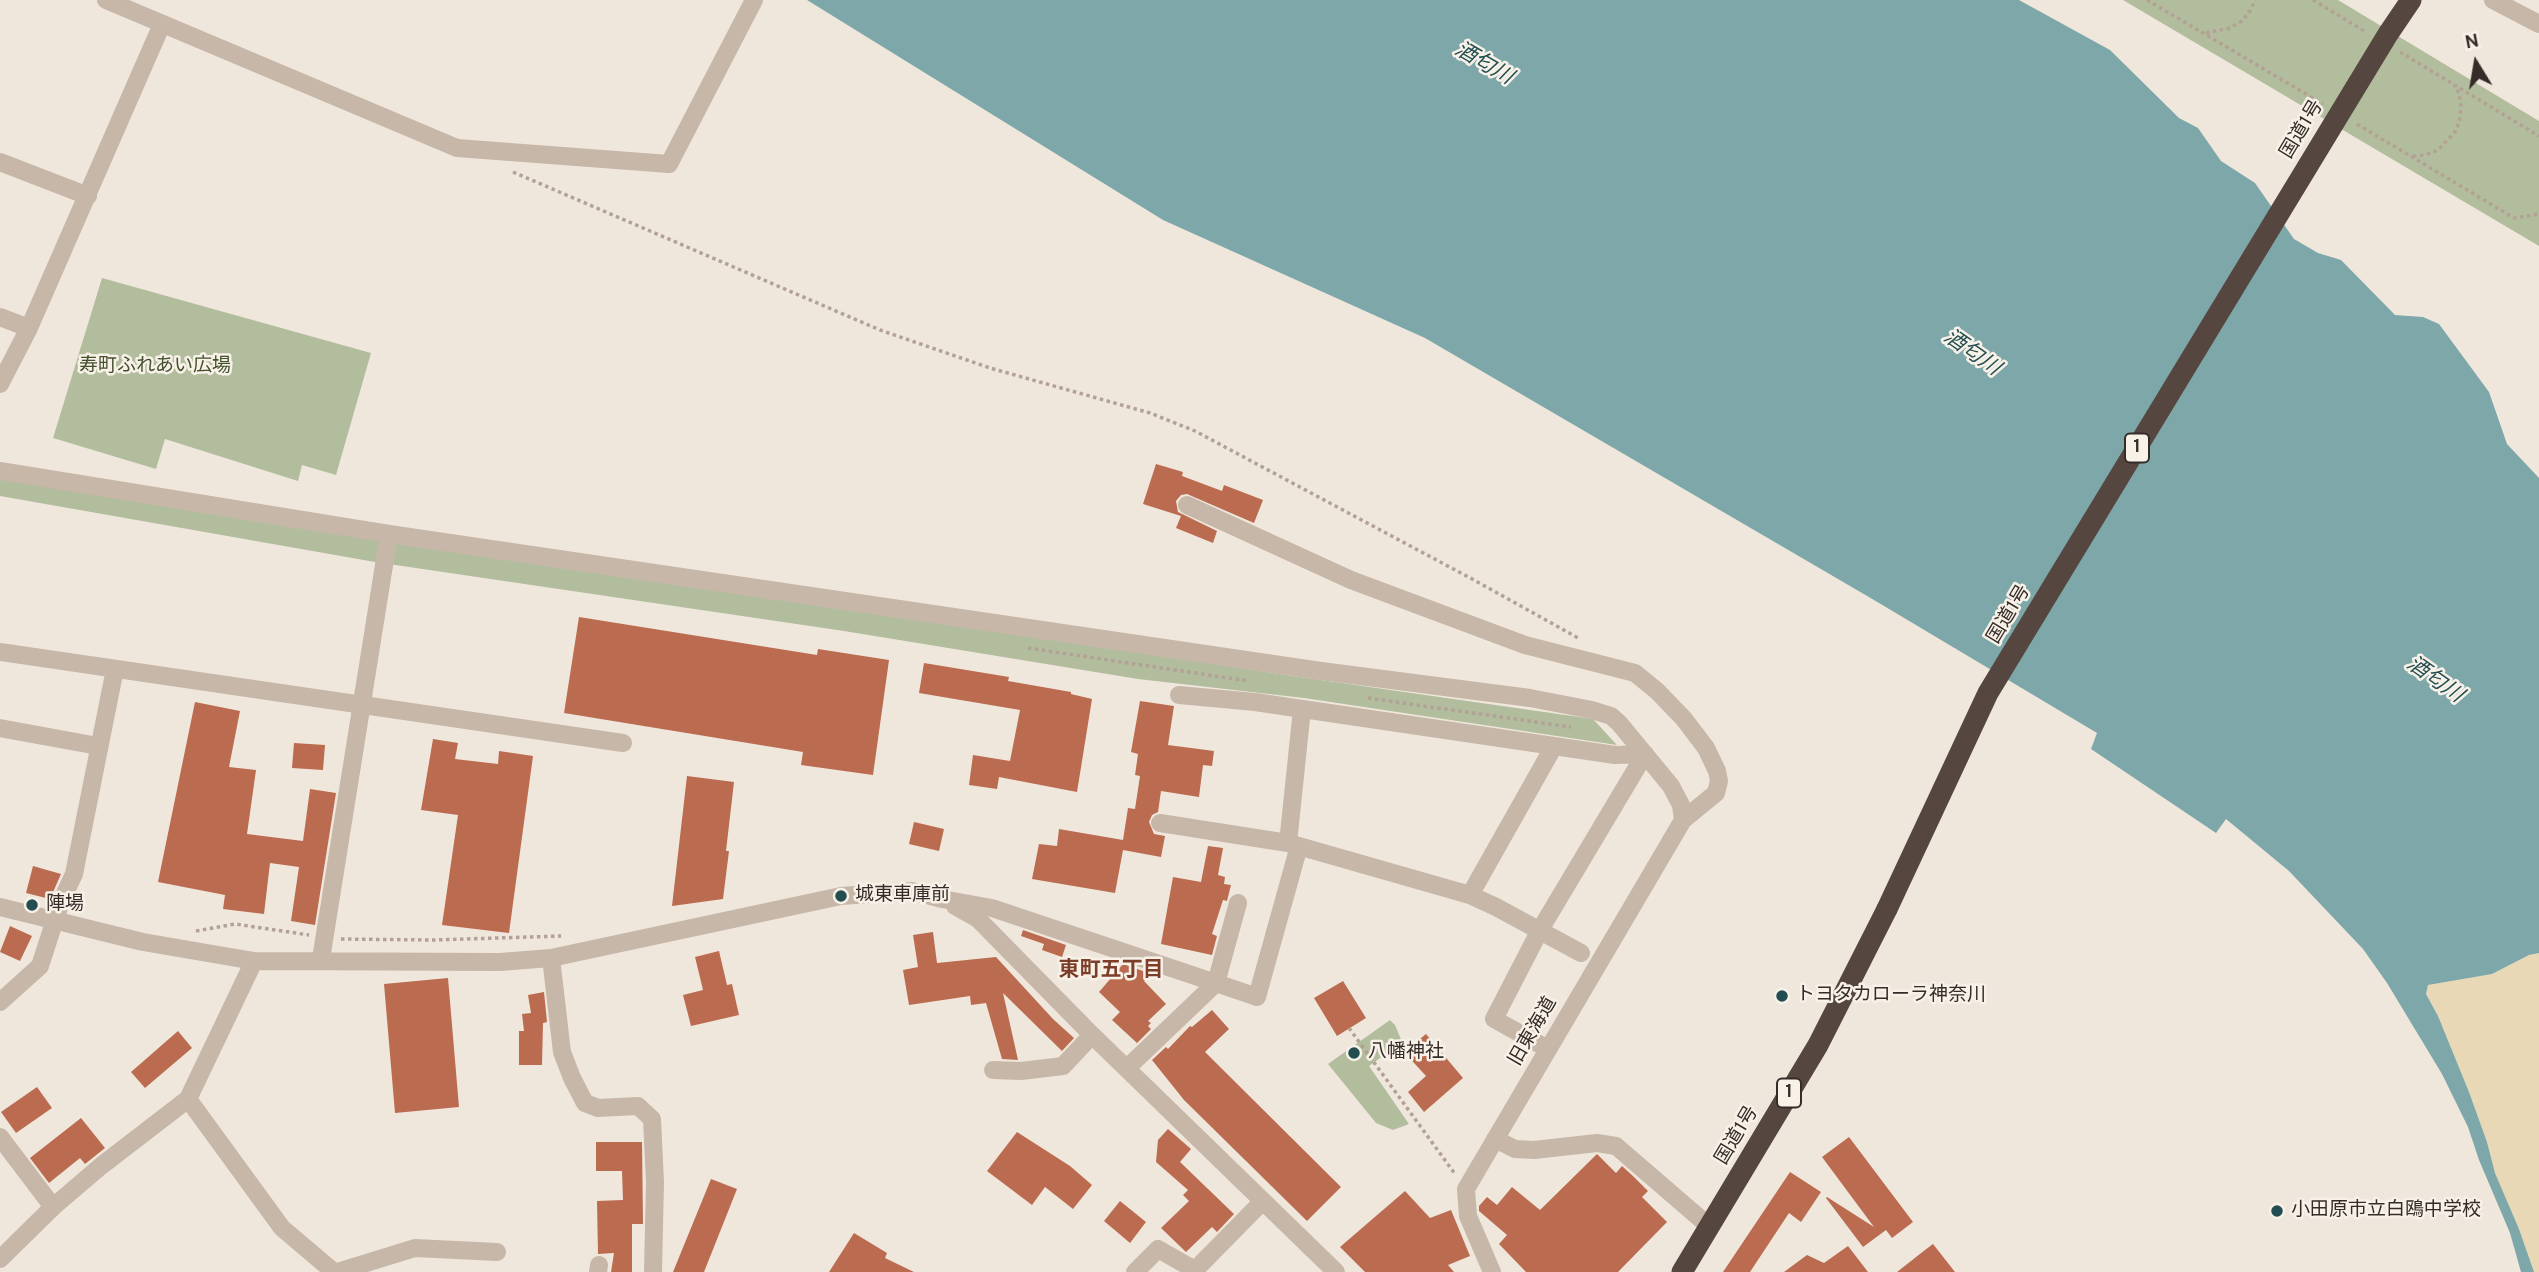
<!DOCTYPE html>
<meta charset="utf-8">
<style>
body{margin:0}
#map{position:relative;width:2539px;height:1272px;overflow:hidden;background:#f0e7dc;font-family:Overpass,sans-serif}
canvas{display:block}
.north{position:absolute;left:2441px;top:28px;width:70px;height:70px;-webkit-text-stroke:5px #f8f1e8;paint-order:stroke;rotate:349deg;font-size:19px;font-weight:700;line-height:28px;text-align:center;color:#352c28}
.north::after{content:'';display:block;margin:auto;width:24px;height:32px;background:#352c28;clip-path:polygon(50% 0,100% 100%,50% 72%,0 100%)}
</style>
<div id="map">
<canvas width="2539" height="1272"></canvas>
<div class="north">N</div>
</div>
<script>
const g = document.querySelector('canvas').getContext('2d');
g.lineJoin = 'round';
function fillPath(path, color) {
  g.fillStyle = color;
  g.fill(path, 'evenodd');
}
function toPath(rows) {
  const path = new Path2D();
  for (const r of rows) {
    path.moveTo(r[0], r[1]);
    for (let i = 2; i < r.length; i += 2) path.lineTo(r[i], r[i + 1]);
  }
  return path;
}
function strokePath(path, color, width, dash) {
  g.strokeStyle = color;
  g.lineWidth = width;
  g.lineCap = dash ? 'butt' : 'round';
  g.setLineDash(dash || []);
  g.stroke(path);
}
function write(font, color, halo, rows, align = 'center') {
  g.font = font + ' Overpass,"Noto Sans JP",sans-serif';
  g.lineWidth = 5;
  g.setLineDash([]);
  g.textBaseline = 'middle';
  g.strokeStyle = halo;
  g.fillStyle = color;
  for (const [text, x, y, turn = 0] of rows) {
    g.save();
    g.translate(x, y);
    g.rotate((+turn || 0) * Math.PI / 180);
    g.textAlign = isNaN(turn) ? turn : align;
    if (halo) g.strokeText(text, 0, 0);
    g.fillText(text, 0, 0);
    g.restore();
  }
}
fillPath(toPath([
 [2123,0,2338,0,2539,121,2539,246],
 [102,278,371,353,336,475,302,465,298,481,165,439,156,469,53,438],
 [0,476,1293,676,1593,719,1617,745,1304,698,1138,679,844,631,375,562,0,496],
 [1390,1020,1395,1025,1402,1042,1369,1066,1409,1124,1393,1130,1376,1123,1328,1064]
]), '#b2bd9e');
fillPath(toPath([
 [2539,953,2539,1272,2534,1272,2519,1229,2495,1173,2487,1142,2469,1092,2438,1016,2426,994,2428,985,2492,974,2529,955]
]), '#e8d8b6');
fillPath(toPath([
 [807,0,2019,0,2110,50,2179,118,2198,128,2221,161,2255,183,2294,239,2318,253,2341,260,2395,315,2423,317,2439,324,2489,392,2507,444,2539,478,2539,953,2529,955,2492,974,2428,985,2426,994,2438,1016,2469,1092,2487,1142,2495,1173,2519,1229,2534,1272,2521,1272,2510,1233,2479,1160,2468,1127,2442,1074,2387,983,2363,949,2289,871,2226,819,2216,833,2091,749,2097,733,1874,600,1425,338,1163,220]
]), '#7ea7aa');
fillPath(toPath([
 [1156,464,1183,472,1182,476,1222,491,1224,485,1263,500,1254,523,1187,494,1181,495,1176,501,1178,512,1217,531,1213,543,1176,528,1181,516,1143,504],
 [579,617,817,655,818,649,889,660,873,775,801,765,803,752,564,713],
 [924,663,1009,677,1008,681,1071,692,1071,694,1092,699,1077,792,999,777,997,789,969,785,973,755,1010,761,1020,710,919,693],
 [1140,701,1174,706,1168,745,1214,751,1212,766,1203,765,1199,797,1161,791,1158,812,1152,815,1149,822,1154,834,1165,836,1161,857,1123,850,1115,893,1032,879,1039,844,1057,846,1059,829,1123,840,1128,808,1135,809,1140,776,1135,775,1138,754,1131,752],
 [195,702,240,711,229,767,256,770,247,834,303,841,310,789,336,793,315,925,291,921,299,867,270,863,264,914,223,909,225,895,158,882],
 [433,739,458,743,455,759,498,764,499,751,533,756,509,933,442,925,458,815,421,810],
 [294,743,325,745,323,770,292,768],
 [687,776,734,782,726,851,729,851,723,899,672,906],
 [914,822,944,829,939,851,909,844],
 [1208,846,1223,848,1218,875,1225,877,1224,884,1231,885,1227,901,1223,900,1212,934,1217,936,1212,955,1161,944,1173,877,1201,882],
 [33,866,61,874,50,899,26,893],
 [10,926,32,936,20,961,0,952],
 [1023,930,1066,945,1062,957,1042,950,1044,944,1021,936],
 [933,932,937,963,996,957,1053,1019,1074,1038,1062,1051,1003,993,1018,1060,1002,1059,986,1003,971,1005,970,996,909,1005,903,970,918,967,913,935],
 [719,951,727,985,732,984,739,1015,691,1026,683,995,703,990,695,957],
 [1123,964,1143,971,1149,976,1144,981,1166,1004,1148,1021,1151,1023,1148,1026,1151,1029,1137,1043,1112,1020,1120,1012,1099,992],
 [448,978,459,1107,395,1113,384,984],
 [1343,981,1366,1018,1337,1036,1314,998],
 [544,992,547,1022,543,1023,542,1065,519,1065,519,1031,524,1031,522,1014,531,1013,528,995],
 [1212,1010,1229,1029,1205,1052,1341,1187,1307,1221,1184,1100,1152,1060,1166,1047,1168,1049,1190,1026,1192,1027],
 [178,1031,192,1048,145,1088,131,1072],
 [1426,1034,1463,1078,1424,1112,1408,1092,1426,1076,1404,1052],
 [37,1087,52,1108,16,1133,1,1112],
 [81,1118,105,1148,85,1164,80,1158,49,1183,30,1158],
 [1168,1129,1191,1149,1180,1162,1234,1214,1217,1232,1212,1227,1186,1252,1161,1228,1189,1201,1183,1195,1188,1190,1156,1162,1158,1140],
 [1017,1132,1070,1166,1092,1185,1073,1209,1045,1187,1032,1205,987,1171],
 [1849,1137,1913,1222,1892,1238,1886,1230,1863,1247,1826,1198,1827,1197,1874,1227,1822,1157],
 [596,1142,642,1142,643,1224,632,1224,632,1272,611,1272,614,1253,598,1254,597,1201,623,1200,622,1171,596,1171],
 [1597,1154,1616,1173,1622,1166,1634,1177,1648,1191,1642,1197,1667,1222,1618,1272,1526,1272,1499,1244,1507,1235,1479,1211,1479,1206,1487,1197,1497,1205,1512,1187,1540,1210],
 [1790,1172,1821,1192,1801,1222,1789,1213,1750,1272,1723,1272],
 [711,1179,737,1189,704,1272,673,1272],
 [1405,1191,1430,1218,1451,1210,1470,1256,1448,1265,1454,1272,1365,1272,1340,1247],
 [1120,1201,1146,1222,1130,1243,1104,1221],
 [854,1233,887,1253,885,1258,914,1272,829,1272],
 [1933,1244,1955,1272,1897,1272,1925,1250],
 [1848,1246,1868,1272,1784,1272,1807,1255,1824,1263]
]), '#bb6b4f');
strokePath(toPath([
 [2147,0,2323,104],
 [2313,0,2366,32],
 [2206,33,2230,28,2242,21,2250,11,2255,0],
 [2400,52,2539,136],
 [2357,124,2514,218,2539,214],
 [2413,156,2425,155,2438,150,2455,132,2460,119,2461,106,2459,94,2454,85],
 [513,172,880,330,990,368,1150,413,1195,431,1474,580,1580,639],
 [1028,648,1249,681],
 [1368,698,1571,727],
 [196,931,235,924,309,935],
 [341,939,433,940,561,936],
 [1349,1028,1455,1174]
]), '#b2a194', 3.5, [3.5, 3.5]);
strokePath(toPath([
 [106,0,457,148,669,164,754,0],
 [2493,0,2539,24],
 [0,162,88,196],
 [0,317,29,328],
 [0,384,29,328,162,24],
 [0,471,389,534,1321,671,1530,698,1592,710,1611,716,1619,723,1671,786,1681,805,1683,820],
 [1187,505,1351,580,1525,645,1635,673,1657,691,1684,719,1706,748,1717,771,1719,781,1716,793,1683,820,1466,1189,1468,1216,1492,1272],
 [0,652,623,743],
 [1179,695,1255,702,1615,755,1645,754],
 [0,728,98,746],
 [1160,823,1288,843,1470,895,1496,907,1581,953],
 [1288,843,1302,709],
 [1470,895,1554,746],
 [955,906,978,919,1092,1035,1336,1272],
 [0,907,143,942,254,961,500,962,551,958,841,896,912,891,942,899,992,908,1216,983,1238,903],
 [551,958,562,1052,572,1078,585,1103,598,1108,638,1106,652,1119,655,1182,653,1272],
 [321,959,389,534],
 [0,1002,40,966,60,904,74,874,115,669],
 [1548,1049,1494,1019,1540,930,1645,754],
 [1127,1068,1216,983,1257,997,1299,846],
 [993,1070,1021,1071,1063,1066,1092,1035],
 [188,1099,282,1228,334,1272],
 [0,1137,53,1207],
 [1495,1139,1515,1149,1534,1150,1597,1143,1616,1146,1710,1227],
 [0,1259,53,1207,101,1166,188,1099,254,961],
 [337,1272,415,1248,497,1252],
 [598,1272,599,1265],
 [1135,1272,1158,1249,1195,1270,1263,1201]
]), '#c7b7a9', 18);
strokePath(toPath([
 [1682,1272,1818,1045,1887,909]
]), '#554740', 21);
strokePath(toPath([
 [1887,909,1988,693,2388,34,2411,0]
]), '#554740', 21);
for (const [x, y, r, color] of [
 [841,896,7,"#224e52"],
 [32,905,7,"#224e52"],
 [1782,996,7,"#224e52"],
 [1354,1053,7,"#224e52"],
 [2277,1211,7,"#224e52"]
]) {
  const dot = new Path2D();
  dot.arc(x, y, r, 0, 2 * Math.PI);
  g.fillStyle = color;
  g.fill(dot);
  strokePath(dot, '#f8f1e8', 2.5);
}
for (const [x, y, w] of [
 [2137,448,24],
 [1789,1093,24]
]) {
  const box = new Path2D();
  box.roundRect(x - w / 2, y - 14.5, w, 29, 5);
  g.fillStyle = '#f8f1e8';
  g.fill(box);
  strokePath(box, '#352c28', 2);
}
write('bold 18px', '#352c28', null, [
 ["1",2137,448],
 ["1",1789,1093]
]);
write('19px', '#352c28', '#f8f1e8', [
 ["国道1号",2303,130,-59],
 ["国道1号",2010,615,-59],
 ["旧東海道",1534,1032,-60],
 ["国道1号",1738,1136,-59]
]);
write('19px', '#43512e', '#f8f1e8', [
 ["寿町ふれあい広場",155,367]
]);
write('19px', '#352c28', '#f8f1e8', [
 ["城東車庫前",855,896],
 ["陣場",46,905],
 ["トヨタカローラ神奈川",1796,996],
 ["八幡神社",1368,1053],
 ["小田原市立白鴎中学校",2291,1211]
], 'left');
write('italic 21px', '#224e52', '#f8f1e8', [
 ["酒匂川",1483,65,30],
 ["酒匂川",1971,354,35],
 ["酒匂川",2434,681,35]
]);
write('bold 21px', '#7c3e29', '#f8f1e8', [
 ["東町五丁目",1111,972]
]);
</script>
